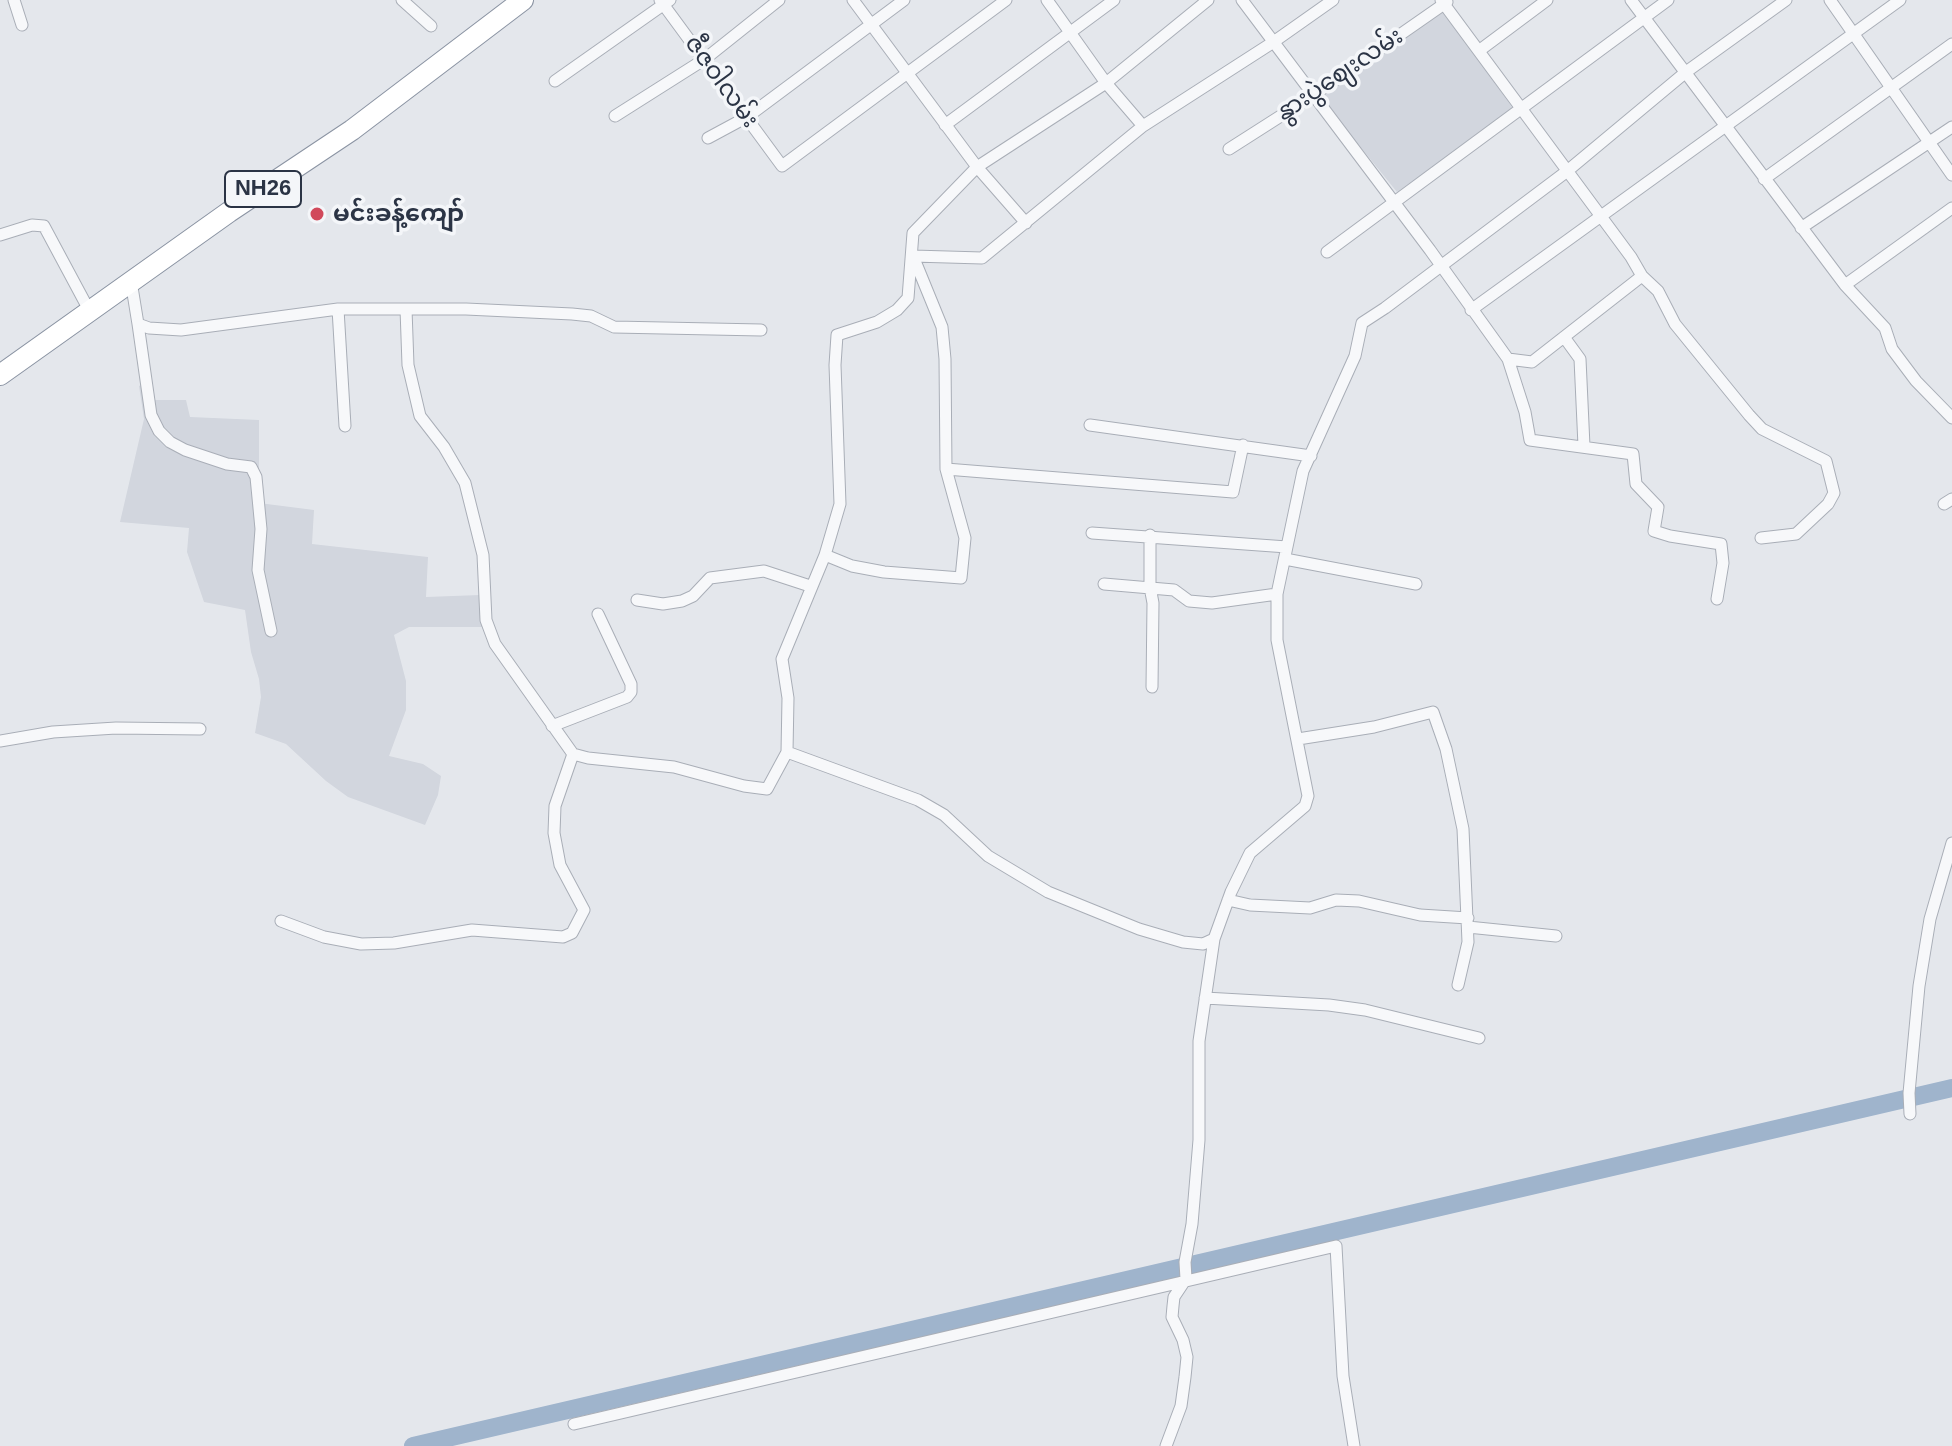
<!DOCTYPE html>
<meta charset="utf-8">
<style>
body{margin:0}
canvas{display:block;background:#e4e7ec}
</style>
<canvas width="1952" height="1446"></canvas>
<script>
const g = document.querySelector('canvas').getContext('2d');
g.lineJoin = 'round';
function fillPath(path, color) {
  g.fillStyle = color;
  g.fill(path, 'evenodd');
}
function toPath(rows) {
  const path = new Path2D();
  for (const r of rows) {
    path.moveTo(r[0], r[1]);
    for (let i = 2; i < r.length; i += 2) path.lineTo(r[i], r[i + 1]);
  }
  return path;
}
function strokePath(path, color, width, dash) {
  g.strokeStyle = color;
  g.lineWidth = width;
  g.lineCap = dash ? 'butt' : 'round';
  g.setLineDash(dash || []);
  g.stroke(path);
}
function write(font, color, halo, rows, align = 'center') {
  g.font = font + ' Helvetica,"Noto Sans Myanmar",sans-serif';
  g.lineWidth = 7;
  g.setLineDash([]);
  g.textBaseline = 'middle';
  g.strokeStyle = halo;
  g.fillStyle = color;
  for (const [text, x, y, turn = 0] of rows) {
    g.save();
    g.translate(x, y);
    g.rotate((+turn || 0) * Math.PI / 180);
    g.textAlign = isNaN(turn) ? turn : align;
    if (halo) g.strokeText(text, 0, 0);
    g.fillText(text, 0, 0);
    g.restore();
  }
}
fillPath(toPath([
 [1444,11,1514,110,1397,192,1320,97],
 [145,383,152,400,186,400,190,417,259,420,259,503,314,510,312,544,428,557,426,597,480,595,482,627,409,627,394,635,406,681,406,710,389,756,423,764,441,776,438,795,425,825,348,797,326,781,286,744,255,733,261,697,259,679,251,652,245,610,204,602,187,552,189,528,120,522,144,419,139,386]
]), '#d2d6de');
strokePath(toPath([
 [413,1446,1952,1088]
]), '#9fb4cc', 18);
const street = toPath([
 [14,0,22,25],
 [402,0,431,26],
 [660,0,782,166,1006,0],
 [853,0,977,167,1026,223],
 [1047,0,1106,83,1143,126],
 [1242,0,1430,250,1508,359,1525,412,1530,440,1633,454,1636,484,1658,507,1654,531,1670,536,1721,544,1723,563,1717,599],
 [1441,0,1631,257,1642,276,1658,291,1675,324,1749,415,1762,429,1826,461,1834,493,1828,504,1796,534,1761,538],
 [1631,0,1845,285,1885,328,1892,349,1916,381,1952,418],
 [1830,0,1952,175],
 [1480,50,1547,0],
 [555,81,670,0],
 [615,116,705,59,779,0],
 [945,125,1114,0],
 [708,138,747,117,904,0],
 [1229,149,1312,96,1447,2],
 [1764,179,1952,44],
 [1801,228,1952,127],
 [0,235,32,225,44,226,89,310],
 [1327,252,1668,0],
 [131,281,138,324,149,328,181,330,338,309,406,309],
 [1845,285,1952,208],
 [338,309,345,426],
 [1471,310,1900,0],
 [138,324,151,415,159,431,170,442,185,450,227,464,251,467,256,477,261,529,258,570,271,631],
 [761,330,614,327,591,316,572,314,466,309,406,309,408,365,420,416,444,447,465,483,483,555,486,620,495,644,573,754,588,758,674,767,744,786,767,789,787,752,788,698,782,659,825,555,840,504,835,365,837,335,877,322,897,310,908,298,913,233,977,167,1106,83,1208,0],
 [1564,337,1580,359,1584,446],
 [1508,359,1532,362,1642,276],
 [1090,425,1311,456],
 [1243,445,1233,492,946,469,945,359,942,327,913,256,982,258,1143,126,1272,43,1333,0],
 [1944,504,1952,499],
 [1092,533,1287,547],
 [1150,535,1150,587,1153,603,1152,687],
 [825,555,852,566,884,572,961,578,965,538,946,469],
 [1285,559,1416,584],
 [1104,584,1174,590,1189,601,1212,603,1277,594],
 [637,600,663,604,682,601,693,596,710,578,764,571,810,586],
 [552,726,627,697,631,692,631,684,598,614],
 [1298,739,1374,727,1433,712,1446,749,1463,829,1468,942,1458,985],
 [0,741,53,732,116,728,200,729],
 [787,752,918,800,944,815,988,856,1048,892,1139,929,1183,942,1203,944,1214,939],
 [1228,900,1250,905,1310,908,1336,900,1359,901,1420,915,1468,918],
 [281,921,324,937,361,944,394,943,472,930,563,937,572,933,584,910,560,865,554,833,555,806,573,754],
 [1468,927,1556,936],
 [1205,998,1329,1005,1365,1010,1479,1038],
 [1910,1114,1909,1093,1919,986,1930,919,1952,843],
 [574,1424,1336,1246,1343,1376,1354,1446],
 [1166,1446,1181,1406,1185,1377,1187,1357,1183,1340,1172,1317,1173,1306,1174,1297,1186,1279,1185,1262,1192,1224,1199,1140,1199,1041,1214,939,1231,892,1250,853,1305,806,1308,796,1277,640,1277,594,1303,471,1355,356,1362,323,1385,308,1566,172,1686,72,1786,0]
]);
const highway = toPath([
 [0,375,229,212,352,130,523,0]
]);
strokePath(street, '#a9aeb7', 13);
strokePath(highway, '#8b94a3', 22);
strokePath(street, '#f7f8fa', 11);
strokePath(highway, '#fff', 20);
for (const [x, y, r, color] of [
 [317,214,8,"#d1495b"]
]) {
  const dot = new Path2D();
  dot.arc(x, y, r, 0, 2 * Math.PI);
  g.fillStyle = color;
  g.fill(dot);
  strokePath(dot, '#f4f6f9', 3);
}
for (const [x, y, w] of [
 [263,189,76]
]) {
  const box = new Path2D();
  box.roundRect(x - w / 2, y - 18, w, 36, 6);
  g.fillStyle = '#f4f6f9';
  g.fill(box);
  strokePath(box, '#2b3445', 2);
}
write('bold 22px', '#2b3445', null, [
 ["NH26",263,189]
]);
write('24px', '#2b3445', '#f4f6f9', [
 ["နွားပွဲဈေးလမ်း",1340,75,-34],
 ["ဇီဇဝါလမ်း",721,82,54]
]);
write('bold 24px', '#2b3445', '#f4f6f9', [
 ["မင်းခန့်ကျော်",333,214]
], 'left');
</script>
